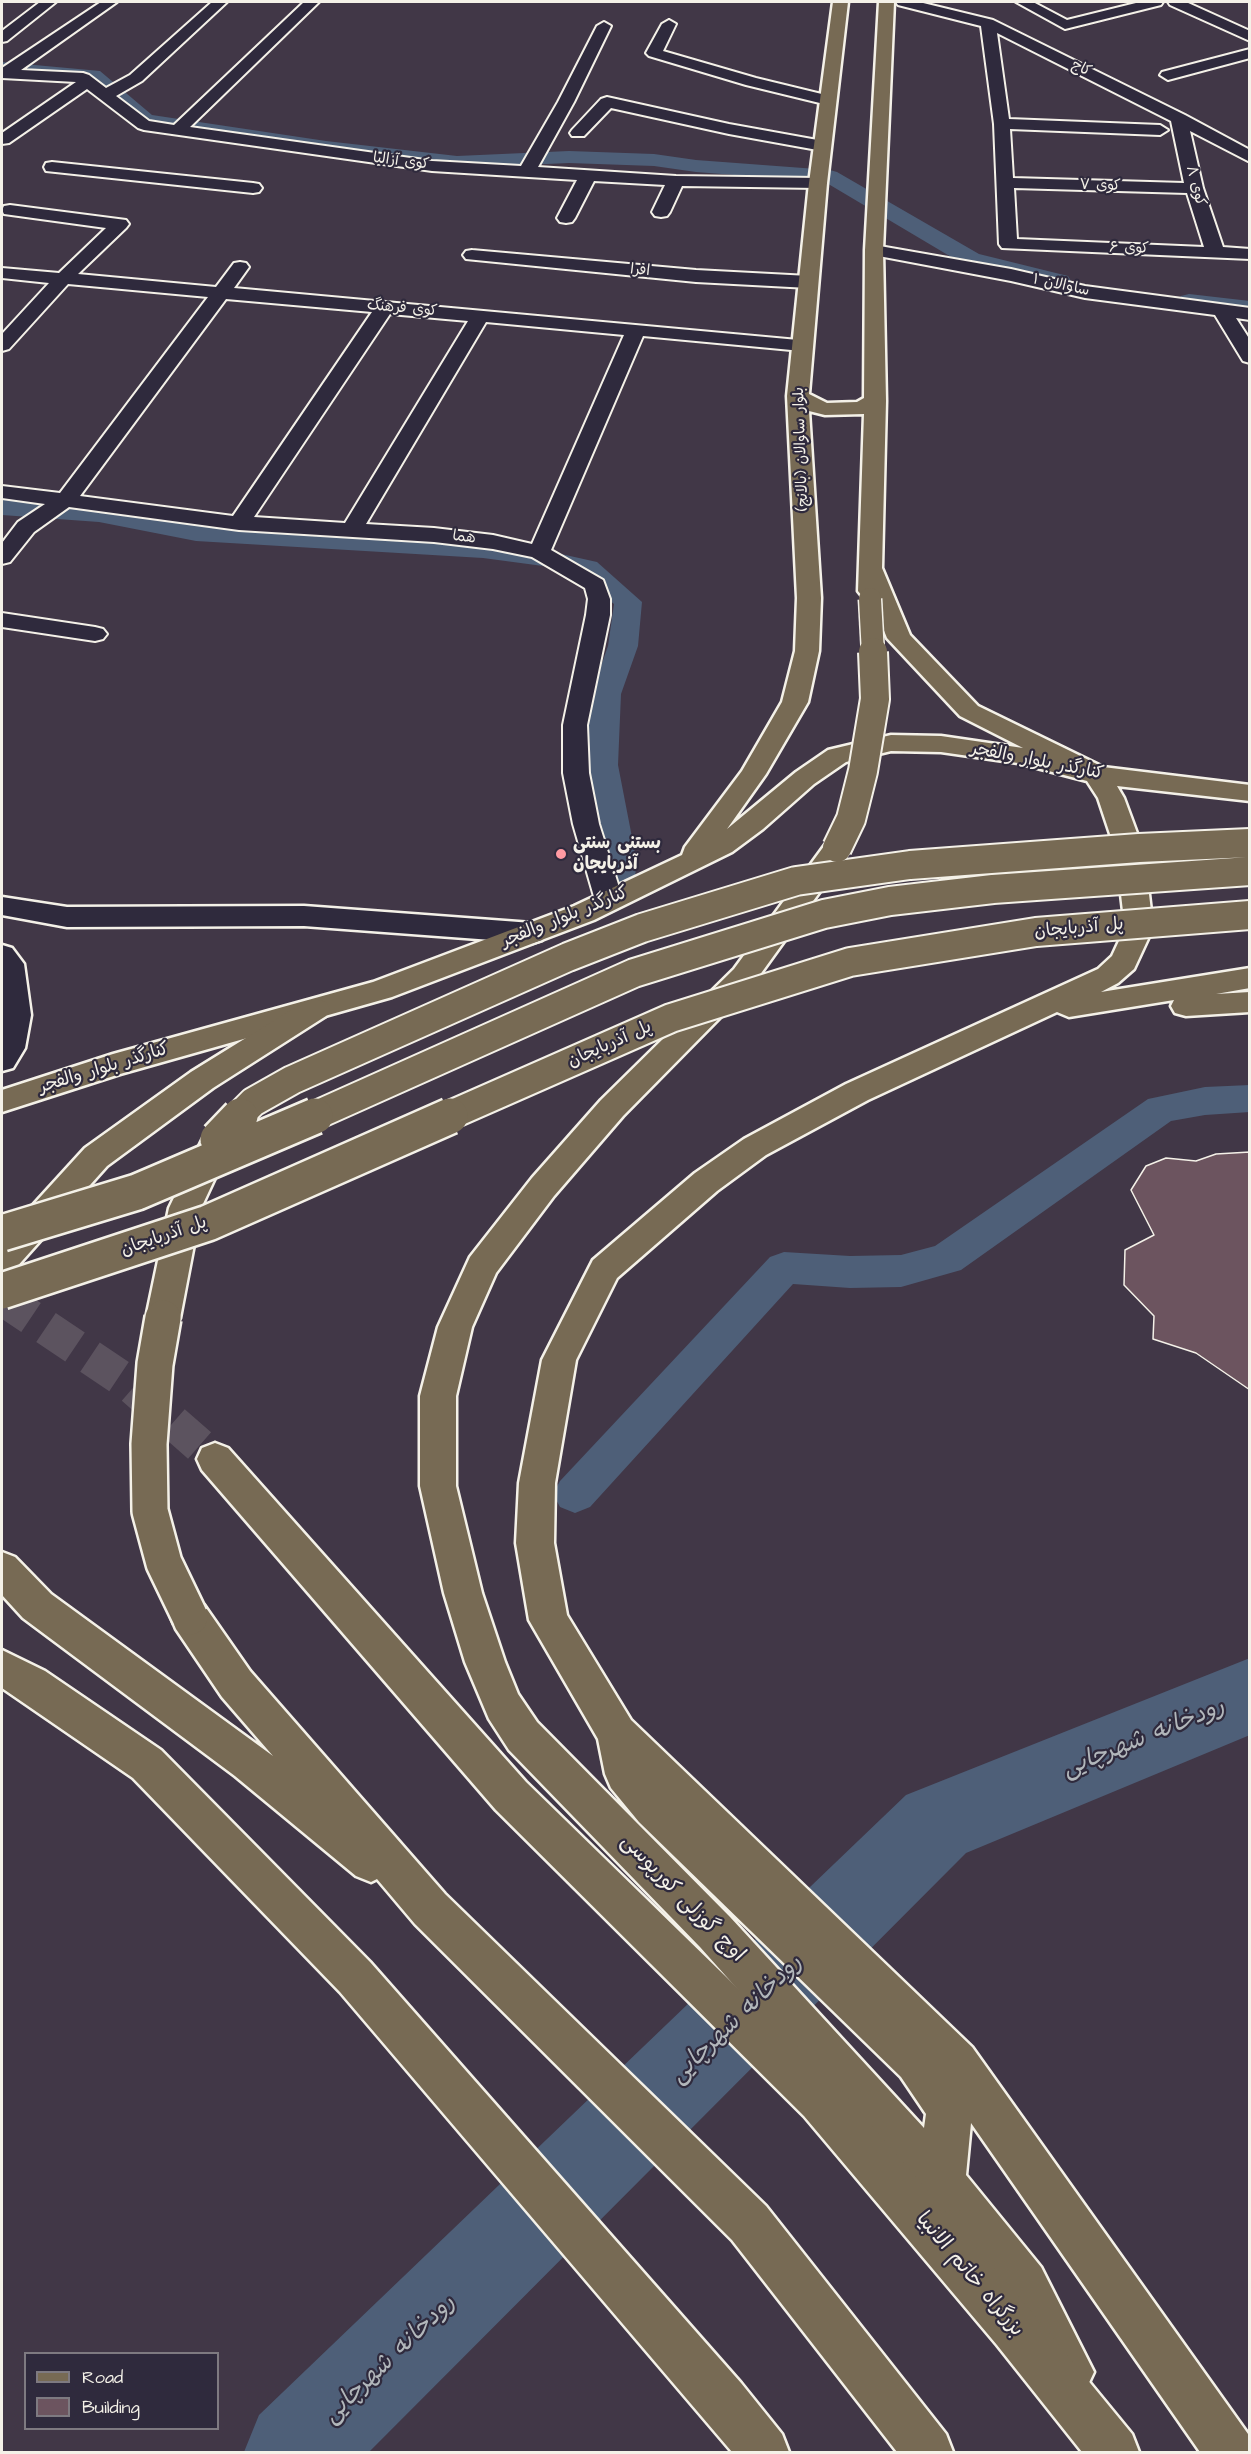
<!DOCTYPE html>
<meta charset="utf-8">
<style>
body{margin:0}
#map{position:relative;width:1251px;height:2454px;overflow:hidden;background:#413747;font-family:"Architects Daughter",sans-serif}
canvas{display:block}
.frame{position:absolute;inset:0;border:3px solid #f4f1e8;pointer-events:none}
.legend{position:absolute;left:24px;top:2352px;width:195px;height:78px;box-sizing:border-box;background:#2f2a3d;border:2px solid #7e7a81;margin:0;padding:8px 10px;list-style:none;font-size:18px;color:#f4f1e8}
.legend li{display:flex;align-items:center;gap:12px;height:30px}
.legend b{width:30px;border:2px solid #7e7a81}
</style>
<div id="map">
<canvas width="1251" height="2454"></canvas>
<div class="frame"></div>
<ul class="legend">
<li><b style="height:8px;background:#776a54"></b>Road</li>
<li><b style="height:16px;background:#6c545f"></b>Building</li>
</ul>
</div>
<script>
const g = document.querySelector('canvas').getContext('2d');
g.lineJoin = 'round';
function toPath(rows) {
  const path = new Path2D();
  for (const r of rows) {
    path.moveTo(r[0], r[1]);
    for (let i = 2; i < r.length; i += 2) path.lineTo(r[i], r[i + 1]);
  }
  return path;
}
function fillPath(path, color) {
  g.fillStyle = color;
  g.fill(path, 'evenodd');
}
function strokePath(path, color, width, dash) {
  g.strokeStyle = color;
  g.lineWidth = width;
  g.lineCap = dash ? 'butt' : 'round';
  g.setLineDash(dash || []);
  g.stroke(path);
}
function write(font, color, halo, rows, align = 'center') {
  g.font = font + ' "Architects Daughter","Playpen Sans Arabic",sans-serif';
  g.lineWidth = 4.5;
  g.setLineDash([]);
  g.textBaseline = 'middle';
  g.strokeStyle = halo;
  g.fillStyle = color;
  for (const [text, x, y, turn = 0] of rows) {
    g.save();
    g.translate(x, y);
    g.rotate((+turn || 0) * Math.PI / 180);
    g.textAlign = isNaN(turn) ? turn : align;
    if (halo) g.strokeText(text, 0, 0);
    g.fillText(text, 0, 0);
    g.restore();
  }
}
fillPath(toPath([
 [2,62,100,71,152,115,326,141,457,156,569,151,654,154,696,160,830,170,837,172,979,254,1068,276,1071,281,1068,286,1060,288,963,264,825,182,696,172,654,166,569,163,457,168,326,153,139,124,88,80,2,74,2,62],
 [1189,294,1250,301,1250,315,1181,306,1177,301,1181,296,1189,294],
 [2,499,99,506,196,525,483,542,543,550,597,562,642,602,638,646,621,694,618,765,637,863,632,895,627,903,615,906,603,903,598,895,605,863,586,765,591,694,608,646,614,604,578,574,543,566,483,558,196,541,99,522,2,515,2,499],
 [1250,1085,1250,1112,1205,1115,1171,1121,961,1270,901,1287,850,1288,793,1284,590,1507,575,1513,560,1507,553,1494,560,1481,770,1257,784,1252,850,1256,901,1255,935,1246,1148,1099,1205,1087,1250,1085]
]), '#4e5f78');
fillPath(toPath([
 [1250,1658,1250,1735,966,1853,369,2452,244,2452,259,2415,906,1795,1250,1658]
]), '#4e5f78');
const building = toPath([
 [1250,1152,1250,1390,1196,1353,1153,1339,1154,1316,1124,1285,1125,1250,1154,1235,1131,1190,1146,1166,1166,1158,1196,1161,1216,1154,1250,1152]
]);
fillPath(building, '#6c545f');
strokePath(building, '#f4f1e8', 1.5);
strokePath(toPath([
 [2,1298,127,1382,215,1459]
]), '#5c535f', 35, [35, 18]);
const street = toPath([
 [40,2,56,2,7,41,2,42,2,31,40,2],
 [101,2,117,2,21,70,83,73,89,75,106,88,130,75,212,2,227,2,142,81,116,96,149,121,174,125,304,2,319,2,190,127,432,161,521,166,558,102,597,26,604,22,611,26,574,102,538,167,676,176,818,178,824,179,827,183,824,187,818,188,682,186,670,212,667,216,661,217,655,216,652,212,665,185,594,181,575,218,572,222,566,223,560,222,557,218,577,180,432,171,144,130,138,128,87,89,9,143,2,144,2,133,76,82,2,78,2,68,101,2],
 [896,2,919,2,993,20,1185,115,1250,150,1250,162,1190,131,1203,188,1223,247,1250,249,1250,259,1002,248,999,244,994,124,981,26,898,5,896,2],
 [997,33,1171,121,1184,183,1013,178,1010,129,1160,135,1168,130,1160,125,1009,119,997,33],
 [1014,188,1187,193,1204,247,1017,239,1014,188],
 [1016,2,1033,2,1067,20,1140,2,1163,2,1161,5,1065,29,1016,2],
 [1168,2,1186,2,1250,31,1250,41,1170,5,1168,2],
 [669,20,676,24,663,51,756,78,834,97,836,100,828,105,746,85,649,56,646,53,662,24,669,20],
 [1250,49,1250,58,1168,80,1160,75,1162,72,1250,49],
 [607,97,729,124,823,141,831,146,823,151,729,134,611,108,584,136,572,136,570,133,572,130,601,99,607,97],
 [52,162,253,183,259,184,262,188,259,192,253,193,46,171,44,167,46,163,52,162],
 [10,205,126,220,129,224,126,228,78,274,216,287,234,263,240,262,246,263,249,267,234,288,809,341,812,345,809,349,802,351,643,336,551,550,603,580,610,599,610,615,587,725,589,773,599,824,623,900,619,906,609,909,599,906,595,900,573,824,563,773,563,725,586,615,588,599,585,588,532,557,493,549,434,542,239,530,69,507,34,532,10,562,2,564,2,543,18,522,45,504,2,498,2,486,60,493,208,297,68,284,9,349,2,351,2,334,49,283,2,278,2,268,59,273,106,228,4,214,2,210,4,206,10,205],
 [226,299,372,312,233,516,80,496,226,299],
 [390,314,468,321,345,523,254,517,390,314],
 [486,322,624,335,532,544,493,535,434,528,366,524,486,322],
 [874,245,1011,269,1085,286,1250,308,1250,320,1236,318,1250,340,1250,363,1243,361,1215,315,1085,298,1011,281,868,254,865,250,868,246,874,245],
 [472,250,696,270,809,276,816,278,818,282,816,286,809,288,696,282,466,259,463,255,466,251,472,250],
 [2,613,95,627,103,629,107,634,103,639,95,641,2,627,2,613]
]);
const secondary = toPath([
 [2,897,67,907,304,906,532,923,542,926,546,933,542,940,532,943,304,926,67,927,2,915,2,897],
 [2,945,12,948,24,964,31,1015,25,1048,13,1068,2,1071,2,945]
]);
const primary = toPath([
 [833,2,848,2,827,183,809,394,827,403,857,402,864,398,865,250,879,2,894,2,883,250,886,401,882,568,910,635,978,706,1103,767,1250,785,1250,801,1117,786,1124,798,1144,852,1153,928,1134,969,1118,983,1101,992,1250,968,1250,988,1216,994,1250,992,1250,1012,1186,1016,1175,1013,1171,1006,1174,1000,1069,1017,1057,1012,868,1100,766,1155,717,1191,617,1278,576,1360,555,1483,554,1543,567,1615,631,1720,972,2047,1248,2434,1250,2452,1200,2452,971,2123,966,2175,1041,2267,1094,2372,1086,2389,1069,2397,1052,2389,1007,2301,925,2199,700,1947,509,1750,489,1719,465,1662,444,1593,420,1486,420,1396,438,1327,470,1257,532,1178,601,1100,734,969,827,842,837,839,847,842,851,848,847,854,754,983,623,1116,554,1196,496,1273,472,1327,456,1396,456,1486,482,1593,505,1662,518,1694,537,1722,730,1917,924,2128,926,2114,901,2077,639,1822,611,1788,605,1774,598,1739,529,1620,516,1543,519,1483,542,1360,593,1260,695,1173,744,1139,846,1084,1098,969,1112,956,1125,928,1116,852,1098,798,1087,781,1018,763,941,752,891,751,846,762,814,784,763,829,732,852,594,920,392,997,120,1074,2,1112,2,1090,113,1054,373,982,574,906,682,855,685,847,742,771,782,702,795,651,797,598,787,396,809,183,833,2],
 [809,411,825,415,864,414,858,591,862,596,871,598,887,638,960,716,1023,748,941,736,891,735,828,750,796,772,727,829,766,774,808,702,819,651,821,598,809,411]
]);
const highway = toPath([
 [315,999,326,1002,330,1009,326,1016,213,1088,107,1166,14,1270,2,1274,2,1239,85,1148,191,1072,304,1002,315,999],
 [214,1134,225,1138,230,1146,201,1208,180,1318,175,1328,163,1332,151,1328,146,1318,169,1208,203,1138,214,1134],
 [215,1443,228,1448,526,1782,836,2084,1031,2311,1132,2434,1139,2452,1082,2452,997,2345,804,2116,496,1810,202,1470,197,1459,202,1448,215,1443],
 [2,1552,15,1557,51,1594,273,1756,222,1697,176,1629,171,1617,176,1605,190,1599,204,1605,250,1671,445,1894,766,2206,946,2434,953,2452,897,2452,732,2240,415,1924,377,1879,371,1882,356,1876,235,1776,23,1618,2,1595,2,1552],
 [2,1650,45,1671,161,1750,370,1962,741,2383,782,2434,789,2452,732,2452,340,1992,133,1778,2,1688,2,1650]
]);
strokePath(street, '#f4f1e8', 4);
strokePath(secondary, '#f4f1e8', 5);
strokePath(primary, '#f4f1e8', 5);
strokePath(highway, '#f4f1e8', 5);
fillPath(street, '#2f2a3d');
fillPath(secondary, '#2f2a3d');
fillPath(primary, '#776a54');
fillPath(highway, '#776a54');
const primaryBridgeFar1 = toPath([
 [870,599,873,654]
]);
const primaryBridge = toPath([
 [837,848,851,819,863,771,875,699,873,652]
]);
const highwayBridgeFar1 = toPath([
 [238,1117,253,1102,292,1080,568,957,642,928,796,881,910,865,1139,848,1250,843],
 [312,1117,634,973,824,914,890,901,993,889,1250,871],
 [446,1117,671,1018,850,962,1036,932,1250,915]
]);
const highwayBridge = toPath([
 [218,1139,240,1116],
 [2,1233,137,1192,315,1116],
 [2,1291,208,1223,450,1116],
 [163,1318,155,1364,149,1444,150,1511,164,1563,190,1617]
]);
strokePath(primaryBridgeFar1, '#f4f1e8', 25, []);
strokePath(primaryBridge, '#f4f1e8', 32, []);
strokePath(highwayBridgeFar1, '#f4f1e8', 32, []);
strokePath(highwayBridge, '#f4f1e8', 40, []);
strokePath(primaryBridgeFar1, '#776a54', 22);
strokePath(primaryBridge, '#776a54', 28);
strokePath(highwayBridgeFar1, '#776a54', 28);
strokePath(highwayBridge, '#776a54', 35);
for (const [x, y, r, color] of [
 [561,854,6,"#ff9aa2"]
]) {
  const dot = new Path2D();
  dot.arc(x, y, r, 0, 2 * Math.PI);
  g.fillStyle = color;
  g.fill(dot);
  strokePath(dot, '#2f2a3d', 2);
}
write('15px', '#f4f1e8', '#2f2a3d', [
 ["کاج",1081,69,26],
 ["کوی آزالیا",401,162,7],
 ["کوی ۷",1100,186,2],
 ["کوی ۸",1195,186,75],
 ["کوی ۶",1129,249,2],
 ["افرا",640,271,5],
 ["ساوالان ۱",1061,286,12],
 ["کوی فرهنگ",402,309,5],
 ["بلوار ساوالان (بالانج)",802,449,-92],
 ["هما",464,538,7]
]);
write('18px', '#f4f1e8', '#2f2a3d', [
 ["کنارگذر بلوار والفجر",1037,762,11],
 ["کنارگذر بلوار والفجر",565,918,-22],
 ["پل آذربایجان",1079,929,-5],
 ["پل آذربایجان",610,1045,-24],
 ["کنارگذر بلوار والفجر",104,1069,-17],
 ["پل آذربایجان",164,1237,-19]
]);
write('bold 18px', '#f4f1e8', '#2f2a3d', [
 ["بستنی سنتی",573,844],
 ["آذربایجان",573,865]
], 'left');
write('21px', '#f4f1e8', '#2f2a3d', [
 ["اوچ گوزلی کورپوسی",682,1899,46],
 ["بزرگراه خاتم الانبیا",969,2275,50]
]);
write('italic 24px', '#b2b7bb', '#2f2a3d', [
 ["رودخانه شهرچایی",1144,1739,-22],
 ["رودخانه شهرچایی",737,2020,-44],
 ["رودخانه شهرچایی",390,2360,-44]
]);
</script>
